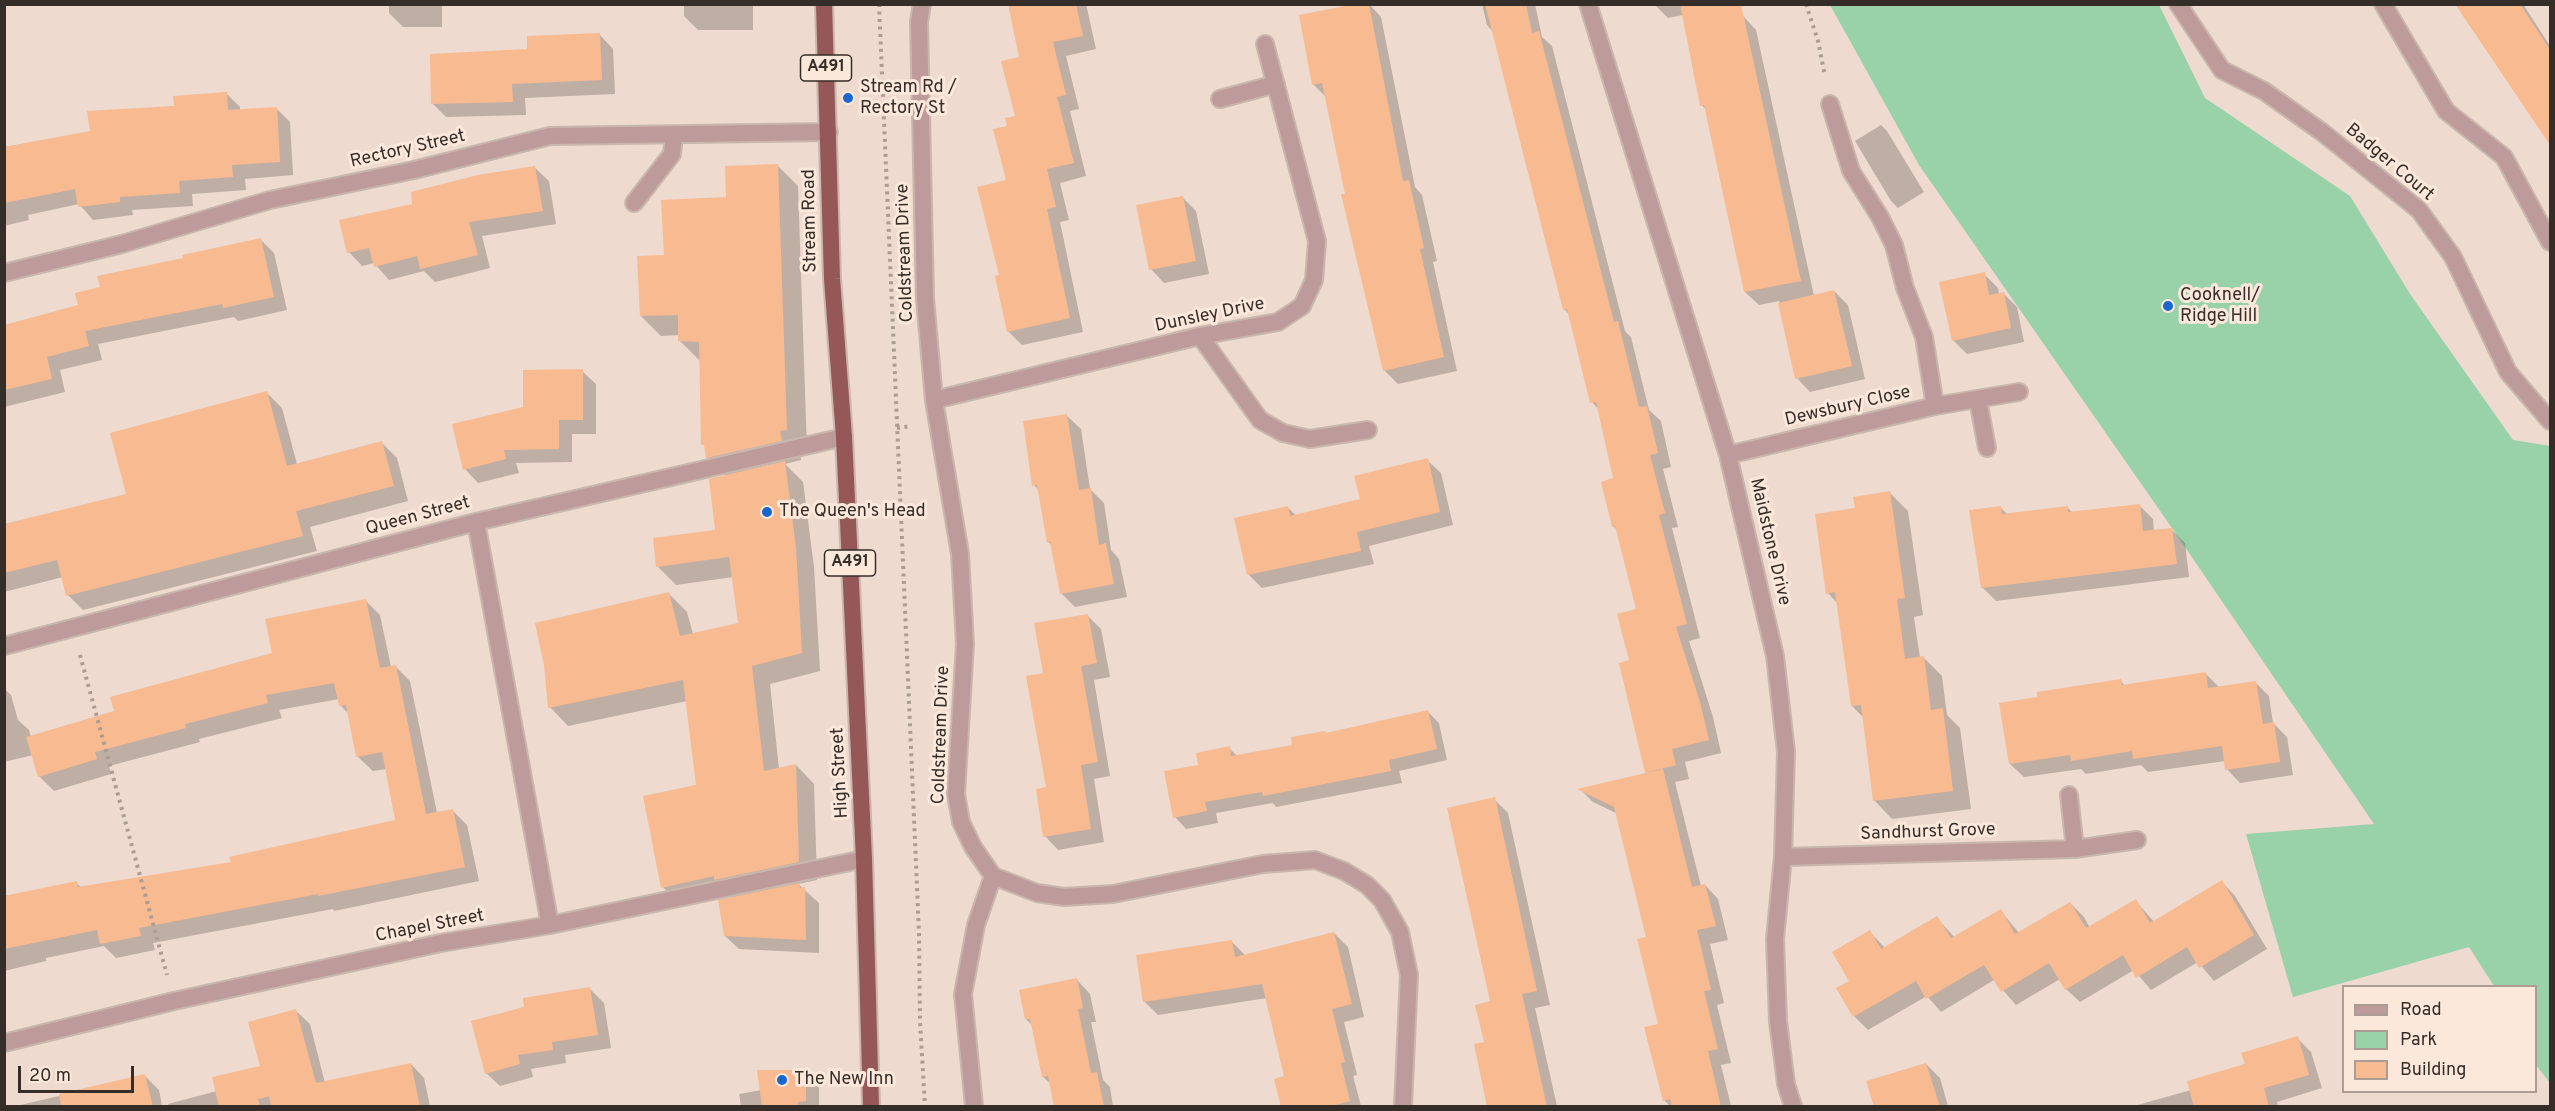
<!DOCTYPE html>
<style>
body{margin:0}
#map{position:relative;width:2555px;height:1111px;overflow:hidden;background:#eedace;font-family:Overpass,sans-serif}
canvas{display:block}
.frame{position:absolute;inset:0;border:6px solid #342d28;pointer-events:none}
.legend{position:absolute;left:2342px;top:985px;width:195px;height:108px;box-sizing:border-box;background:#fbe8db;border:2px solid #ab9d93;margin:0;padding:8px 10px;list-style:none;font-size:18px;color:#342d28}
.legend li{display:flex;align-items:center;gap:12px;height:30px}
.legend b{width:30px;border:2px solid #ab9d93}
.scale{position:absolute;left:18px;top:1066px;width:116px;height:27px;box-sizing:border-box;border:3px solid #342d28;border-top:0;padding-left:8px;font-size:18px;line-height:21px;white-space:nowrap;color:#342d28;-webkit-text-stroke:4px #fbe8db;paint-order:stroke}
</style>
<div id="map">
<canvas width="2555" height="1111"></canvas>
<div class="frame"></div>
<ul class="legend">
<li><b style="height:8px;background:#bd9b9b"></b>Road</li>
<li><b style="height:16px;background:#99d1a9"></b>Park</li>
<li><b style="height:16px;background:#f8ba91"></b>Building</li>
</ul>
<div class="scale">20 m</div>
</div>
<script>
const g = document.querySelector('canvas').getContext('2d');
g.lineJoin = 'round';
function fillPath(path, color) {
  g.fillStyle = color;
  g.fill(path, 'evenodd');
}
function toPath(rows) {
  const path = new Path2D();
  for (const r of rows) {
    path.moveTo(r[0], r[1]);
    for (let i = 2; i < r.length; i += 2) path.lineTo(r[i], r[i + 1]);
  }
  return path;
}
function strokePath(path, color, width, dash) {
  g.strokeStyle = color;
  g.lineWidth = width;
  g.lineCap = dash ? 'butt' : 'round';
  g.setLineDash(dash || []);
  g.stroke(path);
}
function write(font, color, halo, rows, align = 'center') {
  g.font = font + ' Overpass,sans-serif';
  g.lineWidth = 6;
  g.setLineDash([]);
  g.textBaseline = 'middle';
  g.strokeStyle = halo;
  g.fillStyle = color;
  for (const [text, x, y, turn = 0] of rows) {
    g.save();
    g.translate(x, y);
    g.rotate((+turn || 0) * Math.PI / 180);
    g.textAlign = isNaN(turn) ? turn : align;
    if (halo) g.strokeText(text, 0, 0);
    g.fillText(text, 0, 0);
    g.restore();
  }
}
fillPath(toPath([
 [1830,5,2159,5,2205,98,2350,196,2410,294,2513,440,2550,446,2550,1083,2536,1065,2536,986,2494,986,2469,947,2293,997,2246,834,2374,824,2172,528,1919,165]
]), '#99d1a9');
fillPath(toPath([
 [389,4,442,4,442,27,403,27,389,13],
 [684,4,753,4,753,30,698,30,684,16],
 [1010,4,1086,4,1096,49,1066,56,1079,109,1070,111,1086,176,1060,183,1069,220,1060,222,1083,332,1022,345,1008,331,1000,276,1009,127,1016,117,1021,59],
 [1369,4,1381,17,1415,187,1422,195,1437,261,1433,262,1457,371,1398,384,1384,370,1327,98,1313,84],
 [1482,4,1535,4,1542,37,1552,46,1625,331,1631,337,1649,410,1661,421,1671,467,1663,469,1678,527,1672,528,1700,638,1689,641,1713,717,1721,753,1685,762,1689,779,1675,782,1701,886,1705,885,1718,899,1728,940,1710,944,1724,1003,1717,1005,1731,1063,1721,1065,1731,1106,1670,1106,1664,1100,1660,1025,1647,938,1618,814,1593,802,1580,789,1648,774,1631,661,1637,610,1617,530,1613,526,1615,479,1599,410,1592,402,1569,314,1564,309,1493,32,1487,25],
 [1654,4,1725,4,1743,16,1756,30,1814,296,1834,291,1848,305,1865,379,1810,392,1797,378,1779,301,1759,305,1745,292,1706,110,1702,105,1683,15,1668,18],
 [2456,4,2523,4,2550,46,2550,143],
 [600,35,613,49,615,94,525,98,526,115,446,117,433,104,529,51],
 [227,94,240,107,240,111,276,108,290,122,293,175,245,179,246,190,192,194,193,206,132,210,133,215,93,220,79,204,28,215,29,220,4,226,4,147,92,132],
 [1881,125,1887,131,1924,192,1898,208,1891,201,1855,141],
 [778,166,798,186,807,450,800,451,801,460,785,464,803,482,814,567,820,671,770,684,779,769,796,765,814,784,817,880,798,884,819,903,819,953,739,949,725,936,735,898,731,894,681,906,663,887,697,786,687,701,568,726,550,707,668,593,687,612,693,634,740,625,733,577,676,585,658,567,717,531,726,477,707,457,706,447,703,444,700,361,680,341,680,335,661,336,641,316,665,256,728,198],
 [535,168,549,181,556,224,482,236,490,268,435,282,424,271,389,280,374,263,362,266,349,252,414,205],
 [1182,197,1196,211,1209,274,1164,283,1151,269],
 [260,239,274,253,287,310,238,321,234,317,98,344,102,360,60,370,65,392,4,407,4,326,80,306,101,288,185,260],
 [1984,274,1998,288,1999,294,2003,293,2017,307,2024,342,1967,354,1953,340],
 [582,371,596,384,596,434,572,434,572,462,516,463,519,473,478,483,465,469,525,408],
 [267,393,282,408,297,464,382,443,397,458,408,501,310,527,317,551,83,610,68,595,63,577,4,592,4,525,128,495],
 [1067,416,1081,429,1090,489,1104,503,1111,550,1119,559,1127,597,1075,607,1062,594,1052,546,1048,542,1040,491,1034,485],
 [1427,460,1441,473,1453,525,1369,546,1374,564,1262,588,1248,574,1287,507,1297,516,1361,500],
 [1890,493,1908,511,1923,615,1914,617,1920,658,1924,658,1942,676,1947,715,1960,728,1971,809,1892,819,1874,800,1864,718,1852,706,1838,604,1828,593,1856,509],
 [2139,505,2153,519,2154,532,2172,530,2185,543,2189,577,1996,601,1982,587,2001,508,2008,515,2067,507,2073,513],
 [365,600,380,615,391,667,395,666,410,681,437,813,452,810,467,825,479,881,334,911,333,909,153,943,155,950,116,958,104,946,46,958,46,961,4,971,4,896,76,883,82,888,232,863,397,822,387,769,373,771,358,757,350,715,341,706,339,699,279,710,282,718,199,739,200,742,109,766,111,774,54,791,39,776,33,755,4,762,4,688,11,695,18,720,29,730,31,737,115,712,274,655],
 [1087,615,1101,629,1110,677,1094,680,1110,776,1094,779,1104,842,1058,850,1045,836,1048,788,1044,674],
 [2205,673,2219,687,2255,682,2269,696,2273,723,2287,737,2293,775,2240,783,2227,769,2225,761,2148,772,2141,765,2086,774,2081,769,2024,777,2010,764,2039,698,2121,681,2125,686],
 [1427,711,1439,723,1447,760,1399,771,1402,783,1276,807,1273,803,1216,813,1218,823,1186,829,1175,817,1200,766,1229,748,1237,756,1294,746,1327,734],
 [1494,799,1508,813,1550,1005,1535,1008,1557,1106,1486,1106,1489,1106,1486,1043,1491,1003],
 [2222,882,2235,896,2267,949,2214,981,2198,962,2151,990,2134,970,2080,1002,2066,989,2060,979,2016,1005,1994,980,1941,1012,1927,996,1868,1030,1855,1017,1838,989,1851,981,1870,932,1885,948,1937,918,1955,938,2001,911,2019,933,2070,903,2084,917,2090,928,2136,901,2154,922],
 [1334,933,1348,947,1364,1017,1344,1022,1357,1075,1353,1076,1361,1106,1282,1106,1286,1077,1267,998,1158,1015,1144,1001,1232,942,1245,955],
 [1077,980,1090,994,1096,1022,1091,1022,1103,1080,1110,1087,1113,1106,1056,1106,1052,1085,1043,1077,1032,1025,1026,1019],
 [590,989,604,1003,611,1048,565,1055,566,1063,531,1069,533,1077,500,1086,486,1073],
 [296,1011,310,1024,325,1083,411,1064,424,1078,430,1106,169,1106,168,1104,217,1091,262,1067],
 [2297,1038,2311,1052,2322,1088,2277,1102,2278,1106,2134,1106,2191,1090],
 [1926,1064,1940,1078,1948,1106,1876,1106],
 [806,1071,819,1085,819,1106,741,1106,739,1094,762,1090],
 [145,1076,159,1090,162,1106,16,1106]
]), '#0003');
fillPath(toPath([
 [1008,4,1076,4,1083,36,1053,42,1066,95,1057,97,1074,163,1047,169,1056,207,1047,209,1070,318,1007,332,995,276,999,275,977,187,1006,180,993,129,1007,126,1005,118,1015,116,1001,61,1019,57],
 [1355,4,1369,4,1403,181,1409,180,1424,248,1420,249,1444,357,1383,371,1341,194,1345,194,1322,83,1312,85,1299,15],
 [1485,4,1526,4,1532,33,1539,31,1614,322,1618,321,1639,407,1647,406,1658,453,1650,455,1665,513,1659,515,1687,624,1676,627,1700,702,1709,740,1672,749,1676,765,1645,773,1619,663,1629,660,1617,614,1636,609,1615,526,1612,527,1601,482,1613,478,1596,402,1590,403,1567,309,1563,310],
 [1680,4,1741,4,1801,281,1744,292,1704,105,1700,106],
 [2455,4,2520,4,2550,50,2550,145],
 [600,33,602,80,512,84,513,102,431,104,430,54,527,49,527,36],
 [227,92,228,110,277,107,280,162,232,165,233,177,179,181,180,193,120,197,120,202,78,207,75,189,4,203,4,147,90,131,87,111,174,106,173,96],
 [778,164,787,430,780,431,782,441,706,458,704,445,701,445,699,342,678,341,678,315,640,316,637,256,664,255,661,200,726,197,725,166],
 [535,166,543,211,469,222,478,255,420,269,417,256,374,267,369,248,347,253,339,220,412,204,411,192,478,175],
 [1183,196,1196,261,1149,270,1136,205],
 [261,238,274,297,223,308,222,304,85,331,89,346,47,357,52,379,4,390,4,325,78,305,75,293,100,287,97,276,183,258,182,255],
 [1985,272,1989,295,2004,292,2011,328,1952,341,1939,282],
 [1834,290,1852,366,1795,379,1778,303],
 [583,369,583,420,559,420,559,449,504,450,506,459,463,470,452,424,523,407,523,370],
 [267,391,287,466,382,441,394,486,296,511,303,536,66,596,57,560,4,573,4,524,126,494,110,433],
 [1067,414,1079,490,1091,488,1099,545,1106,543,1114,584,1060,594,1050,542,1047,543,1037,485,1032,486,1023,421],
 [1428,458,1440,512,1357,532,1361,551,1247,575,1234,518,1288,506,1290,516,1360,499,1354,476],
 [785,461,796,548,802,653,752,666,764,771,796,764,799,862,714,880,714,876,661,888,643,796,696,785,683,680,548,708,544,665,535,623,669,592,680,636,738,623,729,557,656,567,653,538,715,530,709,479],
 [1890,491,1905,598,1897,599,1905,659,1924,656,1931,710,1943,708,1953,791,1873,801,1861,705,1851,706,1835,592,1826,594,1815,514,1855,508,1853,497],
 [2140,504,2143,531,2172,528,2177,564,1981,588,1969,510,2001,506,2002,514,2068,506,2068,512],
 [366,599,380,668,396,665,426,814,453,809,465,867,318,896,318,894,139,928,141,936,100,944,97,930,4,949,4,896,77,881,78,887,231,862,229,857,395,820,382,752,356,757,346,705,339,706,334,683,266,695,268,703,185,724,186,728,95,752,97,759,38,777,26,737,114,711,110,697,272,653,265,619],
 [1088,614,1097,663,1081,666,1098,762,1081,765,1091,829,1043,837,1036,789,1046,787,1026,676,1043,673,1034,623],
 [2206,672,2208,688,2256,681,2263,724,2274,722,2280,762,2225,770,2222,746,2133,759,2132,751,2071,761,2070,755,2009,764,1999,703,2037,697,2037,692,2121,679,2122,685],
 [1428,710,1437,749,1389,760,1391,771,1263,796,1262,792,1205,802,1207,811,1173,818,1164,771,1198,765,1196,753,1230,746,1231,756,1292,745,1291,737,1325,731,1326,733],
 [1663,769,1692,887,1705,884,1716,926,1697,930,1711,990,1704,991,1718,1049,1708,1051,1721,1107,1672,1107,1670,1099,1663,1101,1644,1027,1658,1024,1637,939,1646,937,1614,807,1577,789],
 [1495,797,1537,991,1522,994,1547,1107,1487,1107,1474,1044,1484,1042,1475,1005,1490,1001,1447,808],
 [2222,880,2254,935,2199,968,2187,947,2136,978,2123,955,2065,990,2049,963,2001,992,1984,965,1926,999,1916,981,1853,1017,1836,988,1849,981,1832,952,1870,930,1881,949,1937,916,1951,938,2001,909,2015,934,2070,902,2086,928,2136,899,2150,923],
 [799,883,800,888,805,887,806,940,724,936,718,900],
 [1334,932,1352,1004,1332,1009,1345,1062,1341,1063,1350,1101,1328,1107,1281,1107,1274,1079,1284,1076,1262,984,1143,1002,1136,955,1232,940,1235,957],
 [1077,978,1083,1008,1078,1009,1091,1073,1097,1072,1104,1107,1054,1107,1048,1076,1042,1077,1030,1019,1025,1019,1019,990],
 [590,987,598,1035,552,1042,553,1050,518,1055,520,1064,485,1074,471,1021,524,1007,523,998],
 [296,1009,316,1083,411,1063,420,1107,271,1107,269,1096,271,1096,258,1099,260,1107,219,1107,212,1077,260,1066,248,1022],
 [2298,1036,2309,1075,2264,1088,2269,1107,2194,1107,2187,1081,2245,1064,2241,1053],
 [1926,1063,1940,1107,1874,1107,1866,1081],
 [757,1070,806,1070,806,1101,798,1102,798,1107,762,1107],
 [145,1074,153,1107,61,1107,59,1094]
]), '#f8ba91');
const service = toPath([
 [1830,104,1851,171,1880,217,1894,245,1905,288,1924,337,1935,406],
 [634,203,672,154,674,135],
 [1200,336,1260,420,1283,433,1310,439,1368,430]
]);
const minor = toPath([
 [922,4,919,22,925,298,934,400,960,554,965,644,956,794,961,822,973,847,993,876,1037,893,1064,897,1113,894,1263,864,1315,860,1344,871,1367,885,1382,900,1400,932,1409,975,1403,1106],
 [1588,4,1728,455,1775,656,1786,752,1783,857,1775,939,1778,1021,1786,1084,1793,1106],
 [2178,4,2222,70,2264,91,2322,132,2419,210,2453,257,2508,372,2550,421],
 [2383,4,2446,111,2504,157,2550,242],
 [1220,99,1276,84],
 [4,273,122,244,270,200,414,170,550,136,829,132],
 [934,400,1200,336,1278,322,1302,306,1314,280,1317,241,1265,44],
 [1978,400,1987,448],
 [1728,455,1935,406,2019,392],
 [476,522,550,925],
 [4,646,476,522,844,437],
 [2069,795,2075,849],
 [1783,857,2075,849,2137,840],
 [4,1043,174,1001,441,943,550,925,864,859],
 [974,1106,963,994,976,925,993,876]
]);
const trunk = toPath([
 [824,4,832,279,844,437,864,859,871,1106]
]);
strokePath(service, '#c9b7ad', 20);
strokePath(minor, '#c9b7ad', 20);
strokePath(trunk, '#c9b7ad', 20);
strokePath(toPath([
 [879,4,919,934,920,1022,925,1106],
 [1806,4,1818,41,1825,76],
 [897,428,911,426],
 [80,655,167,975]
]), '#ac9d93', 4, [3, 4.5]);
strokePath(service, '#bd9b9b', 16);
strokePath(minor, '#bd9b9b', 16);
strokePath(trunk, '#965759', 16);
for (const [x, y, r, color] of [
 [848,98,6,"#1966d1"],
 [2168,306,6,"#1966d1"],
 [767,512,6,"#1966d1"],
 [782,1080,6,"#1966d1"]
]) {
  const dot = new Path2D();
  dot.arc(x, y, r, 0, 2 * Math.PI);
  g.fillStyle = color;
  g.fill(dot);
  strokePath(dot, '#fbe8db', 2);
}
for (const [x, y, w] of [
 [826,68,51],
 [850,563,51]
]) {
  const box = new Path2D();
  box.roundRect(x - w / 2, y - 13, w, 26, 4.5);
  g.fillStyle = '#fbe8db';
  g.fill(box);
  strokePath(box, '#342d28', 1.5);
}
write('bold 16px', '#342d28', null, [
 ["A491",826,68],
 ["A491",850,563]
]);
write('18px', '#342d28', '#fbe8db', [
 ["Stream Rd /",860,88],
 ["Rectory St",860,109],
 ["Cooknell/",2180,296],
 ["Ridge Hill",2180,317],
 ["The Queen's Head",779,512],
 ["The New Inn",794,1080]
], 'left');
write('18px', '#342d28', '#fbe8db', [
 ["Rectory Street",408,150,-13],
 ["Badger Court",2389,163,40],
 ["Stream Road",811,221,-91],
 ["Coldstream Drive",906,253,-92],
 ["Dunsley Drive",1210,316,-12],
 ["Dewsbury Close",1848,407,-13],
 ["Queen Street",418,517,-15],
 ["Maidstone Drive",1769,542,77],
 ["Coldstream Drive",942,735,-88],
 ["High Street",841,773,-93],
 ["Sandhurst Grove",1928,833,-2],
 ["Chapel Street",430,927,-11]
]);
</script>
